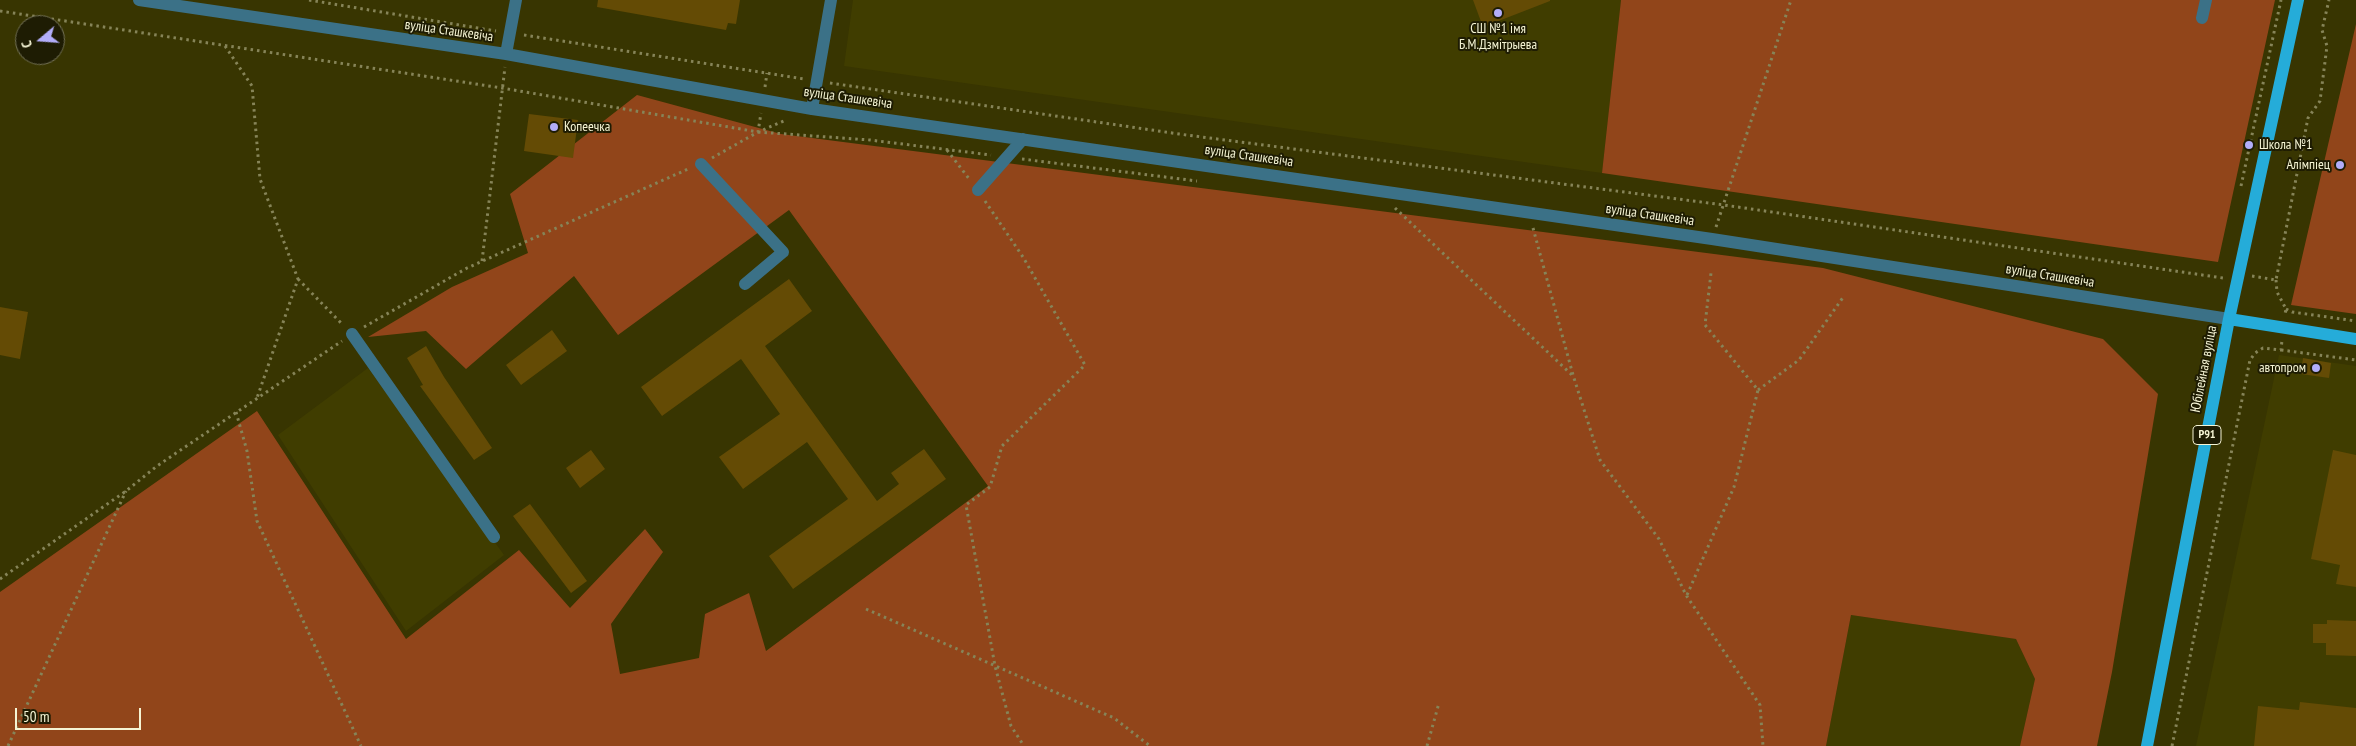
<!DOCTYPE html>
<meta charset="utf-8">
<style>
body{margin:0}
#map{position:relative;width:2356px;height:746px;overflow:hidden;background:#383501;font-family:"PT Sans Narrow",sans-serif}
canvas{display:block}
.north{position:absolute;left:15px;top:15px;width:50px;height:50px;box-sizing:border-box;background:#1e1c03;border:1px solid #747257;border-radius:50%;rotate:252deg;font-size:14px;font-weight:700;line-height:20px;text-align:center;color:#f5f4d4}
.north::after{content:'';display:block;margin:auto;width:18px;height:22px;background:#b2adf9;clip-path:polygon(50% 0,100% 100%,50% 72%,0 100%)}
.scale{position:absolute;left:15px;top:708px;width:126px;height:22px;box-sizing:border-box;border:2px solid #f5f4d4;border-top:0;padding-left:6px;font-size:15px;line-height:18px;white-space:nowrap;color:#f5f4d4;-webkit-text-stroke:4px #1e1c03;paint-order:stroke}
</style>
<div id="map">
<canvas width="2356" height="746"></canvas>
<div class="north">С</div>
<div class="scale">50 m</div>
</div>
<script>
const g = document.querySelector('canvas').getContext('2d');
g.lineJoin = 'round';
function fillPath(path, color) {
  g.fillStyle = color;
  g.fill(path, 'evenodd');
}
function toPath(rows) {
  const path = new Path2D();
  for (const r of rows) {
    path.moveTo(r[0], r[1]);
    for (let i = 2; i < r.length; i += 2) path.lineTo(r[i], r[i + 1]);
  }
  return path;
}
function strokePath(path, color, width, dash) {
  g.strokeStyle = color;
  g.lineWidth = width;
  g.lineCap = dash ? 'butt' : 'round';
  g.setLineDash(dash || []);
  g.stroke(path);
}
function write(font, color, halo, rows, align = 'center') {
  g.font = font + ' "PT Sans Narrow",sans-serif';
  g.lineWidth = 4;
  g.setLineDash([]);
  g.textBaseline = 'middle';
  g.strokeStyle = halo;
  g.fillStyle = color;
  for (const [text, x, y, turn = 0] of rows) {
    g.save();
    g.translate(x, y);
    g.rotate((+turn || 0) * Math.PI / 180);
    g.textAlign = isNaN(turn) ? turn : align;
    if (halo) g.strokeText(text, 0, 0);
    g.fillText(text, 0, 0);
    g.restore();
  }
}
fillPath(toPath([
 [853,0,1621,0,1602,173,844,66],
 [2279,355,2356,366,2356,746,2196,746],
 [368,368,504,555,406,631,278,435],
 [1851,615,2016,639,2035,679,2020,746,1826,746]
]), '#403d00');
fillPath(toPath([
 [1621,0,2275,0,2218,262,1602,173],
 [2356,24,2356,314,2291,305],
 [637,95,781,134,1823,268,2103,339,2158,394,2112,672,2097,746,2020,746,2035,679,2016,639,1851,615,1826,746,0,746,0,592,257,411,406,639,519,550,570,608,645,529,663,552,611,624,620,674,699,658,705,614,749,593,766,651,988,486,789,210,618,335,574,276,466,369,426,331,368,337,452,287,528,253,510,194]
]), '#91451a');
fillPath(toPath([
 [598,0,740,0,736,24,728,23,726,30,597,7],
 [1473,0,1550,0,1550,1,1483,27],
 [529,114,578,120,573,158,524,151],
 [789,279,812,311,765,346,877,501,899,484,891,473,924,449,946,479,793,589,769,556,848,499,807,442,743,489,719,457,780,414,741,359,662,416,641,387],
 [0,307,28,312,20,359,0,355],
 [552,330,567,351,521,385,506,365],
 [426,346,444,377,492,448,474,460,420,386,423,385,407,358],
 [2303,358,2331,363,2329,378,2301,374],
 [591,450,605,469,580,488,566,468],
 [2333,450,2356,455,2356,587,2336,584,2340,565,2311,559],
 [530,504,587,581,571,593,513,516],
 [2327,620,2356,621,2356,656,2326,655,2326,643,2313,643,2313,624,2327,624],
 [2300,702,2356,708,2356,746,2254,746,2258,706,2299,710]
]), '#644b05');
strokePath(toPath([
 [309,0,496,31],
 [0,11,502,88,758,132,761,113],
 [524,35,804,79],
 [225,46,252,86,260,179,298,279,257,398],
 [830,83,1179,134,1724,205,2223,278,2224,276],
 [765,87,767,73],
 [758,132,870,140,991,155],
 [947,150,970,180],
 [712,158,758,132,786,120],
 [1022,159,1197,181],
 [2241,186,2281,0],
 [985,201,1023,257,1085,365,1002,446,990,487,966,505,995,666,1011,726,1024,746],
 [1395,208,1572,375],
 [1716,227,1791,0],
 [1533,228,1573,375,1600,460,1659,539,1686,595,1760,705,1763,746],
 [482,261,505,67],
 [2252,276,2276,280,2308,118,2320,101,2327,46,2322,30,2329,0],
 [298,279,343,325],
 [2276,280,2277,292,2286,309,2285,314],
 [2286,309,2292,312,2356,321],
 [364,327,467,268,688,169],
 [2281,350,2356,360],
 [1758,390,1799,360,1844,296],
 [236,412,247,451,257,521,361,746],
 [0,579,126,491,157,466,342,341],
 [1687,595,1734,487,1758,390,1705,325,1711,273],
 [866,609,1114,718,1150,746],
 [8,746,126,491],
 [1427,746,1439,703],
 [2172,746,2250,360,2255,353,2263,348,2281,350,2282,340]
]), '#868458', 3, [2.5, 4]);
strokePath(toPath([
 [139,0,506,54,812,109,1712,239,2229,319],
 [2202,18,2206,0],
 [506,54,516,0],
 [812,109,831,0],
 [701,164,783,252,745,284],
 [978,190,1023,139],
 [352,334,494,537]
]), '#3b7187', 12);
strokePath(toPath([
 [2229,319,2356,339],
 [2147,746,2229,319,2298,0]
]), '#25acd9', 12);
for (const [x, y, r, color] of [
 [1498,13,5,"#b2adf9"],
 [554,127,5,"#b2adf9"],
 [2249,145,5,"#b2adf9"],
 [2340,165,5,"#b2adf9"],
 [2316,368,5,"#b2adf9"]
]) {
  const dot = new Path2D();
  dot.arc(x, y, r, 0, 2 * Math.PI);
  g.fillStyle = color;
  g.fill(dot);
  strokePath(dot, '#1e1c03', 2);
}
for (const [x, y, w] of [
 [2207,435,28]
]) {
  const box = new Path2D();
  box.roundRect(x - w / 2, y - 9.5, w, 19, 4);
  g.fillStyle = '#1e1c03';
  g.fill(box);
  strokePath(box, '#f5f4d4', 1);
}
write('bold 12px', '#f5f4d4', null, [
 ["Р91",2207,435]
]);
write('14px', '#f5f4d4', '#1e1c03', [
 ["СШ №1 імя",1498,29,"center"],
 ["Б.М.Дзмітрыева",1498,45,"center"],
 ["Копеечка",564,127],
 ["Школа №1",2259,145],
 ["Алімпіец",2330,165,"right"],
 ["автопром",2306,368,"right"]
], 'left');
write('14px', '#f5f4d4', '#1e1c03', [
 ["вуліца Сташкевіча",449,31,8],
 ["вуліца Сташкевіча",848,98,8],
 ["вуліца Сташкевіча",1249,156,8],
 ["вуліца Сташкевіча",1650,215,8],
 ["вуліца Сташкевіча",2050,276,9],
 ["Юбілейная вуліца",2204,369,-79]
]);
</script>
